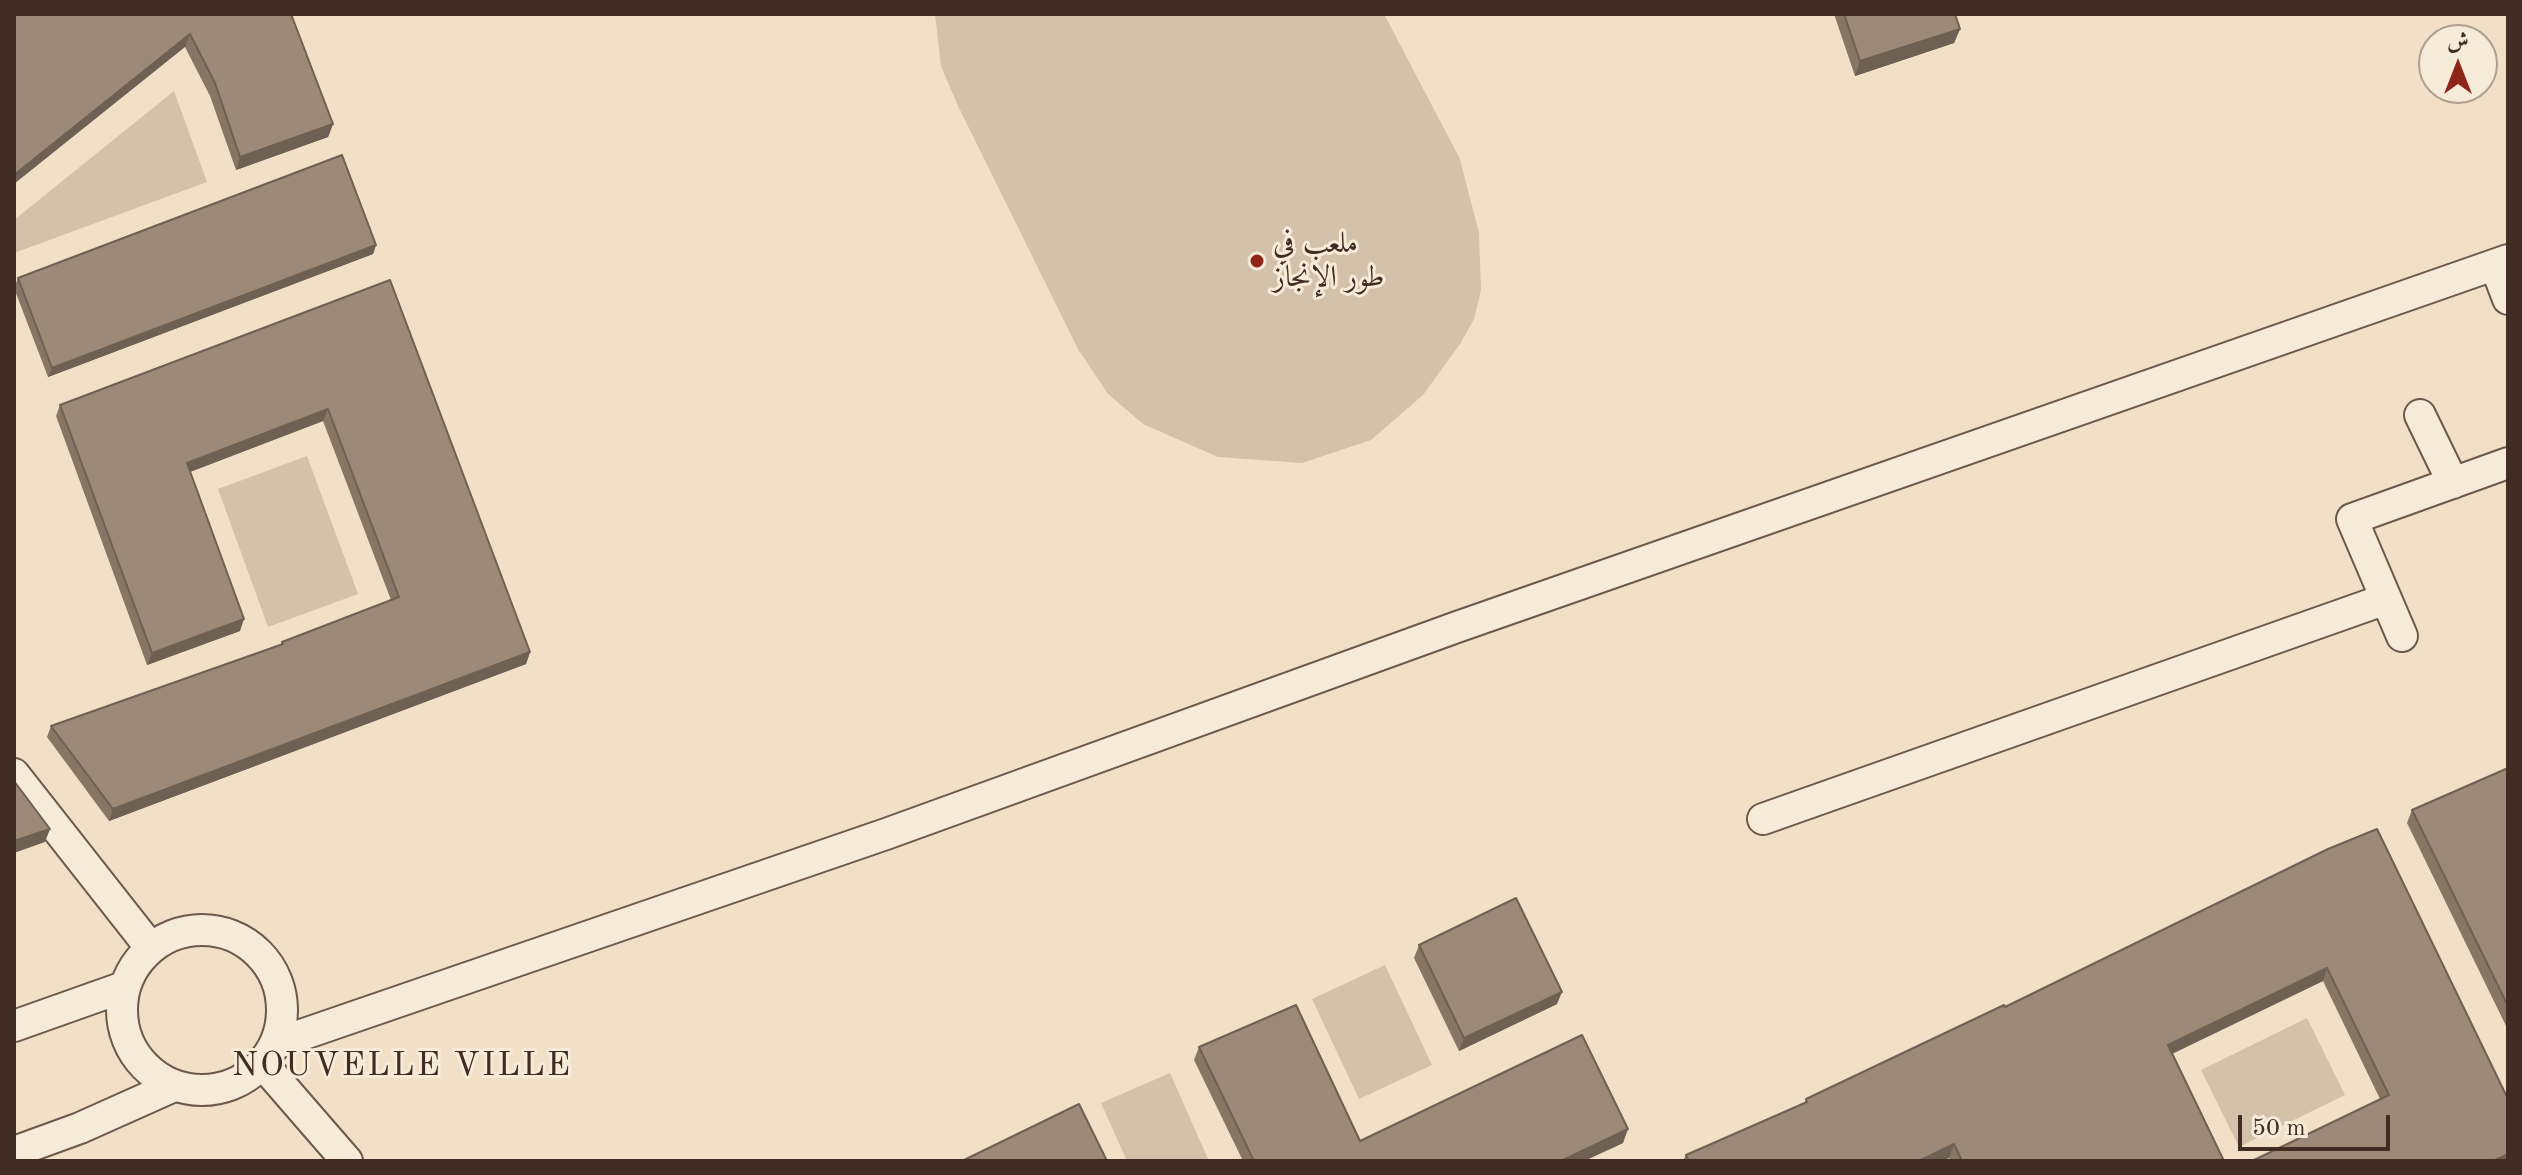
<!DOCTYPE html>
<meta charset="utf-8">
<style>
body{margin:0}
#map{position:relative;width:2522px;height:1175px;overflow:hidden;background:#f1e0c5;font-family:"Old Standard TT",Amiri,serif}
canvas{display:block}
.frame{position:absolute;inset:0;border:16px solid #412b23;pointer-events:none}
.north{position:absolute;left:2418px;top:24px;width:80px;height:80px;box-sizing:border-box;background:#f6ebd9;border:2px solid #ae9e90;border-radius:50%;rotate:0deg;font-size:22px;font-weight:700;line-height:32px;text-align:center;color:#412b23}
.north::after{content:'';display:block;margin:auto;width:28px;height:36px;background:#8f2418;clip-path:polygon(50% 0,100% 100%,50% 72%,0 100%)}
.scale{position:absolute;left:2238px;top:1115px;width:152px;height:36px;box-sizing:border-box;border:4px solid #412b23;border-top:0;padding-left:10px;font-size:24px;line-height:28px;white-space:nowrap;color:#412b23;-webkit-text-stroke:6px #f6ebd9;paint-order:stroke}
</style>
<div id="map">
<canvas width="2522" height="1175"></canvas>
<div class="frame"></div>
<div class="north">ش</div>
<div class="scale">50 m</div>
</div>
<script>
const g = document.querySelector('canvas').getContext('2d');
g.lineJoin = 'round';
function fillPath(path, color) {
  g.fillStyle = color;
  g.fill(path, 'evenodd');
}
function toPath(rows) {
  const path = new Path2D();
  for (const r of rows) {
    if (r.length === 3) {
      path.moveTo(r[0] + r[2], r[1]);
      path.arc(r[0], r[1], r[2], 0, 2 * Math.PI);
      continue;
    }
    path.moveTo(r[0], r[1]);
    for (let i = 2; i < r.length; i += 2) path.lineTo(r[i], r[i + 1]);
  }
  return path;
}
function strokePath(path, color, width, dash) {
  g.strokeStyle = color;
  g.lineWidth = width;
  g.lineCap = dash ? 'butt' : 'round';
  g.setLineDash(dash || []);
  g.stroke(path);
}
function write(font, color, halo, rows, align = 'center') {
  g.font = font + ' "Old Standard TT",Amiri,serif';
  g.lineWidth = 6;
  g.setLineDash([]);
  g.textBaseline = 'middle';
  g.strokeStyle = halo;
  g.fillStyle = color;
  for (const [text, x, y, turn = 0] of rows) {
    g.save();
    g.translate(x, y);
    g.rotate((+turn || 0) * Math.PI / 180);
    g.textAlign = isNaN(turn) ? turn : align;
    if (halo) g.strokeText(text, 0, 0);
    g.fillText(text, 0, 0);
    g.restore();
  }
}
fillPath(toPath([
 [935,14,1384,14,1460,159,1479,233,1481,290,1474,319,1460,344,1423,395,1371,440,1302,463,1218,457,1143,424,1108,394,1078,349,958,106,941,66],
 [174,91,207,182,14,253,14,220],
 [307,456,358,594,268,627,218,489],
 [1385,965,1432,1065,1359,1099,1312,999],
 [2307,1018,2345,1095,2239,1147,2201,1070],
 [1170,1073,1209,1161,1127,1161,1101,1103]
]), '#d3c1a9');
const minor = toPath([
 [2495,265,2508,299],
 [2420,415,2453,483],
 [2402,636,2352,519,2508,463],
 [14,774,150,947],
 [1763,819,2386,599],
 [202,1010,80],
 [14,1026,124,987],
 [275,1044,886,834,1457,627,2508,260],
 [262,1063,347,1161],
 [14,1152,80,1128,174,1086]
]);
strokePath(minor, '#6d584c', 34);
strokePath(minor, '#f6ebd9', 30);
fillPath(toPath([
 [14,14,291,14,333,124,328,137,236,170,210,96,185,47],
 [1834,14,1955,14,1960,29,1954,43,1855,76],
 [376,245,373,254,48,377,14,288,18,278],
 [390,280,530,652,526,664,109,821,47,737,51,726,280,645,282,642,391,600,323,421,190,472,240,631,147,665,56,416,60,405],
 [2508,768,2508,1030,2407,823,2412,810],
 [2328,849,2508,1099,2380,1099,2323,981,2172,1054,2224,1161,1951,1161,1949,1158,1942,1161,1683,1161,1686,1155,1805,1103,1806,1099,2005,1007],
 [1419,945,1557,1004,1459,1051,1414,958],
 [1199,1047,1360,1141,1623,1143,1584,1161,1243,1161,1194,1060]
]), '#877666');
fillPath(toPath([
 [1960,29,1954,43,1855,76,1860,61],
 [190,34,185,47,14,184,14,175],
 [333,124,328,137,236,170,240,157],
 [376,245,373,254,48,377,52,368],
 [328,409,323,421,182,475,187,463],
 [244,619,240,631,147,665,152,653],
 [530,652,526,664,109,821,113,809],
 [50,829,45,842,14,853,14,841],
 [2327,968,2323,981,2163,1058,2168,1045],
 [1562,992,1557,1004,1459,1051,1464,1038],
 [1628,1129,1623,1143,1584,1161,1561,1161],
 [1954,1144,1949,1158,1942,1161,1919,1161],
 [2508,1154,2508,1161,2493,1161]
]), '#6e6053');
const building = toPath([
 [14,14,291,14,333,124,240,157,215,83,190,34,14,175,14,14],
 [1844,14,1955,14,1960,29,1860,61,1844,14],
 [342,155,376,245,52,368,18,278,342,155],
 [390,280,530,652,113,809,51,726,283,644,282,642,399,597,328,409,187,463,244,619,152,653,60,405,390,280],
 [2508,768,2508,1006,2412,810,2508,768],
 [14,781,50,829,14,841,14,781],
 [2377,829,2508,1099,2508,1154,2493,1161,2252,1161,2389,1095,2327,968,2168,1045,2224,1161,1962,1161,1954,1144,1919,1161,1689,1161,1686,1155,1807,1102,1806,1099,2004,1005,2005,1007,2328,849,2377,829],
 [1516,898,1562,992,1464,1038,1419,945,1516,898],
 [1296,1005,1360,1141,1582,1035,1628,1129,1561,1161,1254,1161,1199,1047,1296,1005],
 [1079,1104,1107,1161,962,1161,1079,1104]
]);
fillPath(building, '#9d8977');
strokePath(building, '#6e6053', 2);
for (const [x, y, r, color] of [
 [1257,261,8,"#8f2418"]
]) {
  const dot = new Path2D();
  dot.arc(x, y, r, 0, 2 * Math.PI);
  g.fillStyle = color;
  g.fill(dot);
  strokePath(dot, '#f6ebd9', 3);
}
write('30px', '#412b23', '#f6ebd9', [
 ["ملعب في",1273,244],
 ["طور الإنجاز",1273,278]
], 'left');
g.letterSpacing = '2px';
write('34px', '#412b23', '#f6ebd9', [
 ["NOUVELLE VILLE",402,1066]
]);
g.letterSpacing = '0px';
</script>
